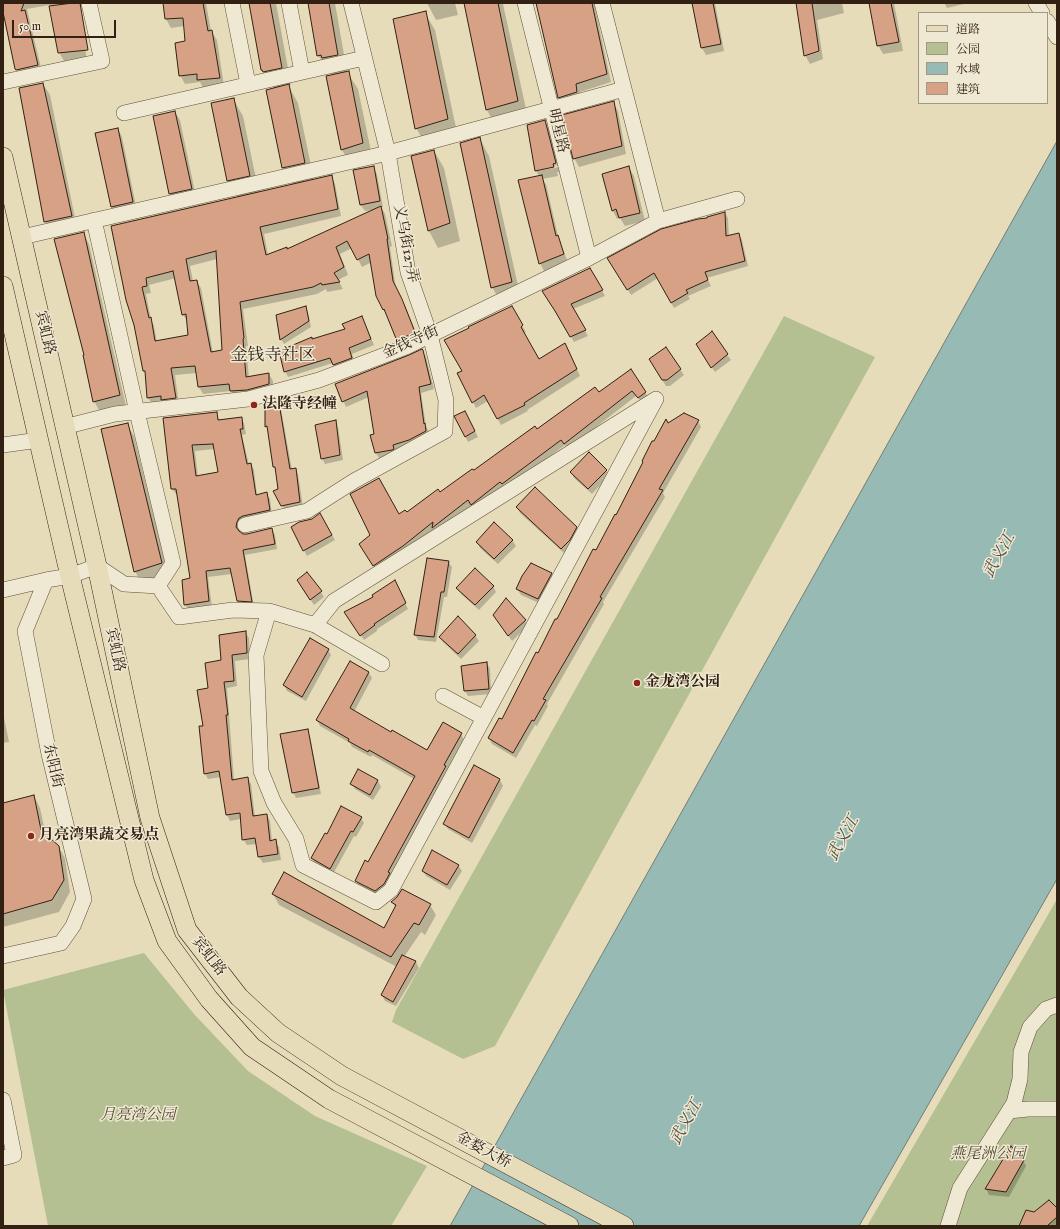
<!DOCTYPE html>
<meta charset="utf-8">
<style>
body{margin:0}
#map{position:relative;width:1060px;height:1229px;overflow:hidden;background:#e7dcba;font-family:"IM FELL English","Noto Serif SC",serif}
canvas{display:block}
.frame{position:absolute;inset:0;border:4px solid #322112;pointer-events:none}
.legend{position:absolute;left:918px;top:12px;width:130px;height:92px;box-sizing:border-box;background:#efe8d2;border:1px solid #a39885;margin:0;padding:5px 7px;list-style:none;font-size:12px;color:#322112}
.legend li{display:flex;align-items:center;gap:8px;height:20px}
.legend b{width:20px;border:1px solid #a39885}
.scale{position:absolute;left:12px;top:20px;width:104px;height:18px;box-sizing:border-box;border:2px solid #322112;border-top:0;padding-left:5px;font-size:12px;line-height:14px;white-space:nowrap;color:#322112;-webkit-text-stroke:3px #efe8d2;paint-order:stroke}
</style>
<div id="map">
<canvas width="1060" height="1229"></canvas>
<div class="frame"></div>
<ul class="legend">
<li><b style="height:5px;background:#e7dcba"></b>道路</li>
<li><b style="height:11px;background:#b4c091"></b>公园</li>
<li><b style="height:11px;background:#98bab5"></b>水域</li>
<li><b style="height:11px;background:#d7a186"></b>建筑</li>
</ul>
<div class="scale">50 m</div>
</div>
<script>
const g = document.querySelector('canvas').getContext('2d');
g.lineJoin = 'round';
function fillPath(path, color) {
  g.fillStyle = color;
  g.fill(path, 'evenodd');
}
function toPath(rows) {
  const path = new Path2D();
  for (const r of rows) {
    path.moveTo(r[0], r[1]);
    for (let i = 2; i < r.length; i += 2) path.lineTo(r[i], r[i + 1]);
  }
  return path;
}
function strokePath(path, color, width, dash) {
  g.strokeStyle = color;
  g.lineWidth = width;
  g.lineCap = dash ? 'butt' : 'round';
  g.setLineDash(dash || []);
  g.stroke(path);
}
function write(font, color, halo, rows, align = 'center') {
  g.font = font + ' "IM FELL English","Noto Serif SC",serif';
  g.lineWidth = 3;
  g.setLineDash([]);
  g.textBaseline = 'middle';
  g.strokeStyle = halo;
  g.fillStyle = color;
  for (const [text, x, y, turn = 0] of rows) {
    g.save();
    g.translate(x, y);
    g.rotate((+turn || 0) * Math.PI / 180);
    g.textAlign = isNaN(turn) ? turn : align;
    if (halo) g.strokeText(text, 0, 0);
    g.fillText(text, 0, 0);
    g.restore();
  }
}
fillPath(toPath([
 [784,316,875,357,495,1046,463,1059,392,1022,396,1010],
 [1057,899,1057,1226,867,1226,1033,941],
 [144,953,194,1014,248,1071,315,1116,427,1166,391,1226,48,1226,3,990]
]), '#b4c091');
const water = toPath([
 [1057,141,1057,879,859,1226,450,1226,1057,141]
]);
fillPath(water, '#98bab5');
strokePath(water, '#6f7d74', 1);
fillPath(toPath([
 [3,3,77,3,87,60,65,63,59,52,50,5,27,9,43,76,22,80,17,70],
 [164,3,206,3,211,31,217,40,224,86,203,88,200,82,185,84,180,75,186,41,185,26,171,28,166,19],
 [250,3,276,3,291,85,288,85,298,103,314,180,331,176,335,184,341,216,264,234,268,255,287,250,375,210,365,211,360,204,373,167,377,174,383,207,381,207,385,214,392,246,390,247,396,289,406,308,419,340,402,348,377,296,372,262,362,267,352,248,340,254,348,275,338,280,343,289,327,292,326,289,317,294,243,309,248,346,246,346,249,378,269,374,273,381,273,391,235,398,231,391,203,394,199,387,197,373,175,375,179,405,153,405,148,398,147,376,144,371,135,325,112,227,238,198,228,180,233,99,243,116,259,193,293,185,283,168,274,89,262,70],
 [217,259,223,351,213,353,201,288,196,281,193,281,190,266],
 [176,278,183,315,188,322,189,336,157,342,154,326,151,320,146,294,151,293,149,285],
 [309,3,335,3,347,72,358,89,373,161,352,167,342,150,333,75,331,72,328,72,318,55],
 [427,3,455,3,458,15,436,20],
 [465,3,506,3,503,4,528,118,496,127,487,110],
 [537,3,594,3,611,82,580,92,582,101,564,106,559,97],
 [693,3,715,3,724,51,706,55,702,48],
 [797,3,842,3,844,13,817,20,823,59,810,64,805,55],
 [870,3,894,3,903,51,883,54,878,45],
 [944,3,968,3,947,8],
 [425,13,435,30,458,137,426,145,416,128],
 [43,84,50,95,77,228,52,233,45,221],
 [613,102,618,111,626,154,579,167,574,158],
 [175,112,180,120,196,197,175,202,170,194],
 [545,121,549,130,558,165,538,169,538,171,559,167,560,172,557,172,558,176,542,179,546,184,559,240,568,262,544,271,540,263,540,177,536,171],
 [118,129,122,137,137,211,116,216,112,207,97,133],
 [480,139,489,156,521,299,502,304,492,287],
 [434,151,444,168,460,241,438,248,429,231,412,157],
 [629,168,634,176,645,221,625,226,620,218,617,219,613,211],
 [725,213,728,218,729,237,739,234,742,240,748,266,707,278,711,286,688,296,690,299,674,308,658,278,631,295,609,259],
 [83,233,89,244,126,406,100,412,94,401,85,356],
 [590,269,605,296,573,309,588,336,574,342,543,292],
 [511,307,526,332,524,333,539,360,569,351,580,376,527,410,528,411,501,425,488,401,476,408,473,402,464,371,471,329],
 [305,308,308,313,311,327,284,344,281,339,277,316],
 [362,317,374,345,352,354,355,363,337,370,333,363,288,377,285,371,312,338,313,340,346,330],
 [712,333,731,360,715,372,700,350],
 [666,348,684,375,670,386,666,386,653,365],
 [422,351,426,357,434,389,421,393,426,426,428,430,428,437,395,455,379,458,376,453,372,436,375,435,369,397,346,407,336,384],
 [631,371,649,398,642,402,636,396,568,449,565,445,506,489,474,509,472,505,436,533,434,529,406,551,377,571,363,549,399,515,406,513,440,494,537,431,599,394],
 [278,404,281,409,292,470,295,469,298,474,303,507,285,511,275,491,279,490,276,470,274,466,269,432,266,426],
 [216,413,220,421,241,418,244,423,246,434,242,435,249,465,251,464,254,470,257,495,266,493,270,499,272,516,239,528,239,533,247,535,272,529,275,535,277,549,245,555,254,607,241,606,237,601,232,574,208,577,212,607,188,610,185,604,191,579,178,494,176,494,172,489,165,418],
 [215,449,220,473,198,477,195,451],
 [468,417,478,437,468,442,465,436],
 [698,421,701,427,663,493,665,497,603,602,604,604,547,704,548,706,537,726,535,725,516,758,492,744,489,738,502,721,616,516,654,443,668,425],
 [335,422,338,427,343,460,325,464,322,458],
 [127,425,134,436,168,574,141,583,135,571],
 [606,470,609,476,592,494,574,478,571,472],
 [517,508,576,527,579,533,565,554,520,513],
 [320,514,335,540,307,556,292,527,312,520],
 [512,540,516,546,498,564,480,548,477,542],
 [448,562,452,567,447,597,444,597,436,642,418,640,415,634],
 [551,573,554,579,541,604,521,595,517,589],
 [301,586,321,592,324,597,314,605],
 [493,586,496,592,479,610,461,594,458,588],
 [397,587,408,609,377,629,377,631,364,640,349,618],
 [494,615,525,621,528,626,512,641],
 [245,632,249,638,250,659,235,661,237,686,227,688,234,780,247,778,251,784,255,817,267,815,270,821,272,841,275,841,279,847,281,860,263,863,259,857,257,844,247,845,243,839,241,819,230,821,227,815,221,777,208,779,205,773,204,727,209,689,222,661],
 [475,635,479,641,461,659,443,642,440,637],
 [328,649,331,655,306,701,287,691,284,685],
 [351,662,369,673,372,678,354,712,391,734,427,752,461,734,464,740,391,878,378,896,359,886,356,881,369,863,414,779,372,755,371,757,352,747,350,743,320,726,317,720],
 [486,663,490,668,491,694,468,696,465,691],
 [3,713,9,742,3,743],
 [307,730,310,736,321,794,296,798,293,792],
 [474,767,500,780,503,786,472,843,448,829,445,824],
 [359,770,378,781,381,787,373,800,355,789,352,784],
 [34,796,40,808,46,836,58,846,65,858,70,892,59,912,3,927,3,804],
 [361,818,364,823,356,837,354,836,333,874,315,864,312,858,327,835],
 [458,865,462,871,450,890,426,876,423,871],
 [273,894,385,929,396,908,392,902,430,905,436,915,425,935,421,932,404,957,416,962,419,968,396,1006,385,1001,382,995,397,967,279,905],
 [1011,1148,1023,1160,1026,1166,1009,1197,989,1195,986,1189],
 [1057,1209,1057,1226,1021,1226,1034,1213]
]), '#0003');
const building = toPath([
 [3,3,24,3,21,11,25,10,38,65,16,70,15,69,3,12,3,3],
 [73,3,80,3,88,50,58,53,49,6,73,3],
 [163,3,203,3,208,31,212,30,220,78,197,80,197,74,179,76,175,43,185,41,183,18,165,19,163,3],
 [249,3,270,3,282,68,263,72,262,70,261,70,249,3],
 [308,3,329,3,338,55,322,58,321,55,317,56,308,3],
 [464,3,498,3,518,101,486,110,464,3],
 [536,3,592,3,607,74,576,84,577,92,558,98,536,3],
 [692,3,713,3,721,44,701,48,692,3],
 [796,3,812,3,819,51,804,56,796,3],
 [869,3,891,3,899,42,877,46,869,3],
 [426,11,448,119,415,129,393,19,426,11],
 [349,71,363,143,341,150,326,76,349,71],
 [43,83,72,216,44,222,19,88,43,83],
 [289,84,305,163,282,168,266,90,289,84],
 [234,98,250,176,227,181,211,103,234,98],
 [614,101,622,146,573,159,562,115,614,101],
 [175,111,192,189,169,194,153,116,175,111],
 [545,120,556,163,553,164,554,167,535,171,527,125,545,120],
 [118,128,133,202,111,207,95,133,118,128],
 [480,137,512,282,491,288,460,143,480,137],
 [434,150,450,223,428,231,411,156,434,150],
 [374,166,380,201,360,205,353,170,374,166],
 [629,166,640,213,619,218,616,209,612,211,602,174,629,166],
 [332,175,338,209,260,227,266,255,287,247,287,249,381,206,388,239,387,239,393,281,402,299,415,332,397,341,384,309,383,310,376,296,369,254,357,260,347,241,336,247,344,267,334,273,340,282,322,285,321,283,313,287,240,302,244,338,243,339,246,377,269,373,269,384,247,390,230,391,229,384,198,387,195,366,171,368,176,398,161,400,161,396,147,398,145,371,143,371,134,325,126,300,111,226,332,175],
 [216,251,222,350,211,352,197,280,190,281,186,259,216,251],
 [173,271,182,315,186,314,188,335,155,341,151,317,149,318,142,287,147,286,146,278,173,271],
 [542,175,556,236,558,235,564,254,539,264,518,180,542,175],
 [725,212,726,236,739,233,745,261,705,272,708,280,686,290,688,293,671,303,654,273,627,290,607,258,661,229,698,219,707,218,707,217,725,212],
 [84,232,120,395,93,402,83,355,84,355,54,239,84,232],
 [590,268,603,290,571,304,586,330,570,337,555,311,542,291,590,268],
 [306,306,309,321,280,340,276,315,306,306],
 [512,306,523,325,521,327,539,359,565,343,577,369,524,403,525,405,497,419,484,395,472,403,457,373,462,371,444,340,469,328,468,327,512,306],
 [362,316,371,339,349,348,352,358,333,365,330,358,284,372,279,351,312,337,312,339,345,329,342,324,362,316],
 [712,331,728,354,711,368,696,344,710,333,712,331],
 [666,347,681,369,667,380,662,380,649,359,666,347],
 [422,349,423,350,431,384,419,387,424,424,425,423,426,431,409,440,393,445,394,449,392,450,375,453,370,435,374,434,367,391,342,402,335,384,409,355,422,349],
 [631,369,646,392,638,398,632,391,564,444,561,440,502,484,500,482,471,505,468,500,432,528,433,522,403,546,373,566,359,544,370,535,350,494,379,478,399,514,405,510,407,512,438,489,440,492,472,469,474,470,535,426,537,429,595,387,599,392,631,369],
 [279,403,290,469,296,468,300,502,281,506,273,491,278,489,275,467,273,467,267,426,265,427,265,405,279,403],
 [465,411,475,431,465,437,454,416,465,411],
 [217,412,218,420,242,417,243,429,240,429,247,464,251,463,256,495,267,492,270,510,243,516,239,518,237,522,236,527,239,531,243,534,247,534,272,528,275,544,243,550,252,602,237,601,230,568,206,571,209,601,184,605,182,580,190,578,176,489,171,489,163,418,217,412],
 [213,444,218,472,196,476,192,445,213,444],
 [684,413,699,420,659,489,663,490,600,597,602,598,543,699,546,700,534,721,532,720,513,753,488,738,499,718,502,719,536,652,538,653,555,619,557,619,593,549,596,550,615,514,616,515,643,462,642,461,652,441,654,441,666,419,668,423,684,413],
 [336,420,340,455,321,459,315,425,336,420],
 [128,423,162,563,134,572,101,429,128,423],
 [589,452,607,470,588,489,570,472,589,452],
 [535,487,577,527,570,540,561,549,516,507,535,487],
 [320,513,332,535,303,551,291,527,299,522,312,519,320,513],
 [494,522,513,540,494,559,476,542,494,522],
 [427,558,449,561,444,592,441,592,434,637,414,635,427,558],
 [531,563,552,573,538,599,516,589,522,576,531,563],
 [475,568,494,586,475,605,456,588,475,568],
 [307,572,322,591,310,600,297,580,307,572],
 [395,580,406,603,374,624,375,625,360,636,344,612,373,597,372,595,395,580],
 [506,598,526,620,508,636,493,615,506,598],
 [458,616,476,635,458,654,439,637,458,616],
 [246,631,247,653,232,655,234,681,224,682,228,715,226,715,232,780,248,777,253,816,267,814,270,841,276,839,278,854,258,857,255,838,242,840,240,813,226,815,219,771,204,774,199,726,203,726,197,690,208,688,205,663,221,660,219,635,246,631],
 [310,638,329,649,302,697,283,685,310,638],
 [350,661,369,672,350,708,391,732,392,730,427,750,443,722,462,733,444,765,446,766,388,872,390,873,384,884,375,891,355,881,365,860,368,862,415,776,369,750,368,752,348,741,349,739,316,720,350,661],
 [487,662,489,689,464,691,461,666,487,662],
 [308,729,319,788,292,793,280,734,308,729],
 [474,765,500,779,469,838,443,824,474,765],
 [358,769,378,780,370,795,350,784,358,769],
 [34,795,41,830,59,846,64,880,52,900,3,914,3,803,34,795],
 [341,806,362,817,353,832,351,831,330,869,311,858,325,833,327,834,341,806],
 [432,850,459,865,447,885,422,871,432,850],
 [284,872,384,928,396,905,391,902,397,897,402,889,431,904,419,925,414,923,391,957,272,894,284,872],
 [402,955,416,961,393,1002,381,995,402,955],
 [1011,1146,1024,1160,1006,1192,985,1189,1011,1146],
 [1049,1200,1057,1208,1057,1217,1047,1226,1019,1226,1026,1210,1034,1212,1049,1200]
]);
fillPath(building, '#d7a186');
strokePath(building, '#322112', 1);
const minor = toPath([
 [232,3,248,84],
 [289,3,302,72],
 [525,3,589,258],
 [602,3,658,221],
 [1036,3,1042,13],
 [1047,21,1057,37],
 [3,82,102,61,89,3],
 [124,113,364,58],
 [94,220,137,412,173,563,158,586],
 [22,237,388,153,551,109,624,89],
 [64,427,115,414,248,399,319,380,406,347,589,258,658,221,737,199],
 [3,445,39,440],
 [245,525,307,511,354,481,445,431,446,400,430,335,408,272,388,153,351,3],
 [3,590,46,580],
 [269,611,256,655,261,771,274,803,296,839,303,865,376,902,391,890,656,399,334,601,315,625],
 [443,696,484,718],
 [3,956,61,943,73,926,84,899,49,754,25,631,46,580,70,576,97,566,124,584,158,586,179,617,233,610,269,611,315,625,382,664],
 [3,1100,14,1155,3,1158],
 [1009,1111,1028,1109,1057,1109],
 [948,1226,960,1188,1014,1103,1020,1079,1021,1052,1030,1027,1046,1009,1057,1005]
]);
const major = toPath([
 [3,157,97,566,150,818,187,930,239,997,278,1033,342,1076,624,1226],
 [3,286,70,576,144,880,167,941,209,999,252,1047,329,1099,569,1226]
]);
strokePath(minor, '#5f503c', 16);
strokePath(major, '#322112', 20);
strokePath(minor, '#efe8d2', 15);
strokePath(major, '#e7dcba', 19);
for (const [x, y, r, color] of [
 [254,405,4,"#8f2418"],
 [637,683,4,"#8f2418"],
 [31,836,4,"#8f2418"]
]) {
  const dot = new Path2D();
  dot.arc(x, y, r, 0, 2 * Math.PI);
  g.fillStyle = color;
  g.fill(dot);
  strokePath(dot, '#efe8d2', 1.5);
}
write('15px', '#322112', '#efe8d2', [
 ["明星路",557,131,76],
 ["义乌街127弄",405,244,79],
 ["宾虹路",44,333,77],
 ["金钱寺街",411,343,-24],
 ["宾虹路",114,650,78],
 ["东阳街",52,766,77],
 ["宾虹路",208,957,52],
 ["金婺大桥",483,1151,28]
]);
write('bold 15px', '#322112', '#efe8d2', [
 ["法隆寺经幢",262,405],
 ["金龙湾公园",645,683],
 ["月亮湾果蔬交易点",39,836]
], 'left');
write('italic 15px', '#524932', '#efe8d2', [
 ["月亮湾公园",138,1116],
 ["燕尾洲公园",988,1155]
]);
write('italic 16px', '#514f43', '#efe8d2', [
 ["武义江",1000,556,-61],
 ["武义江",844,839,-61],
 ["武义江",687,1123,-61]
]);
write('17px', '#322112', '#efe8d2', [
 ["金钱寺社区",273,357]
]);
</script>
